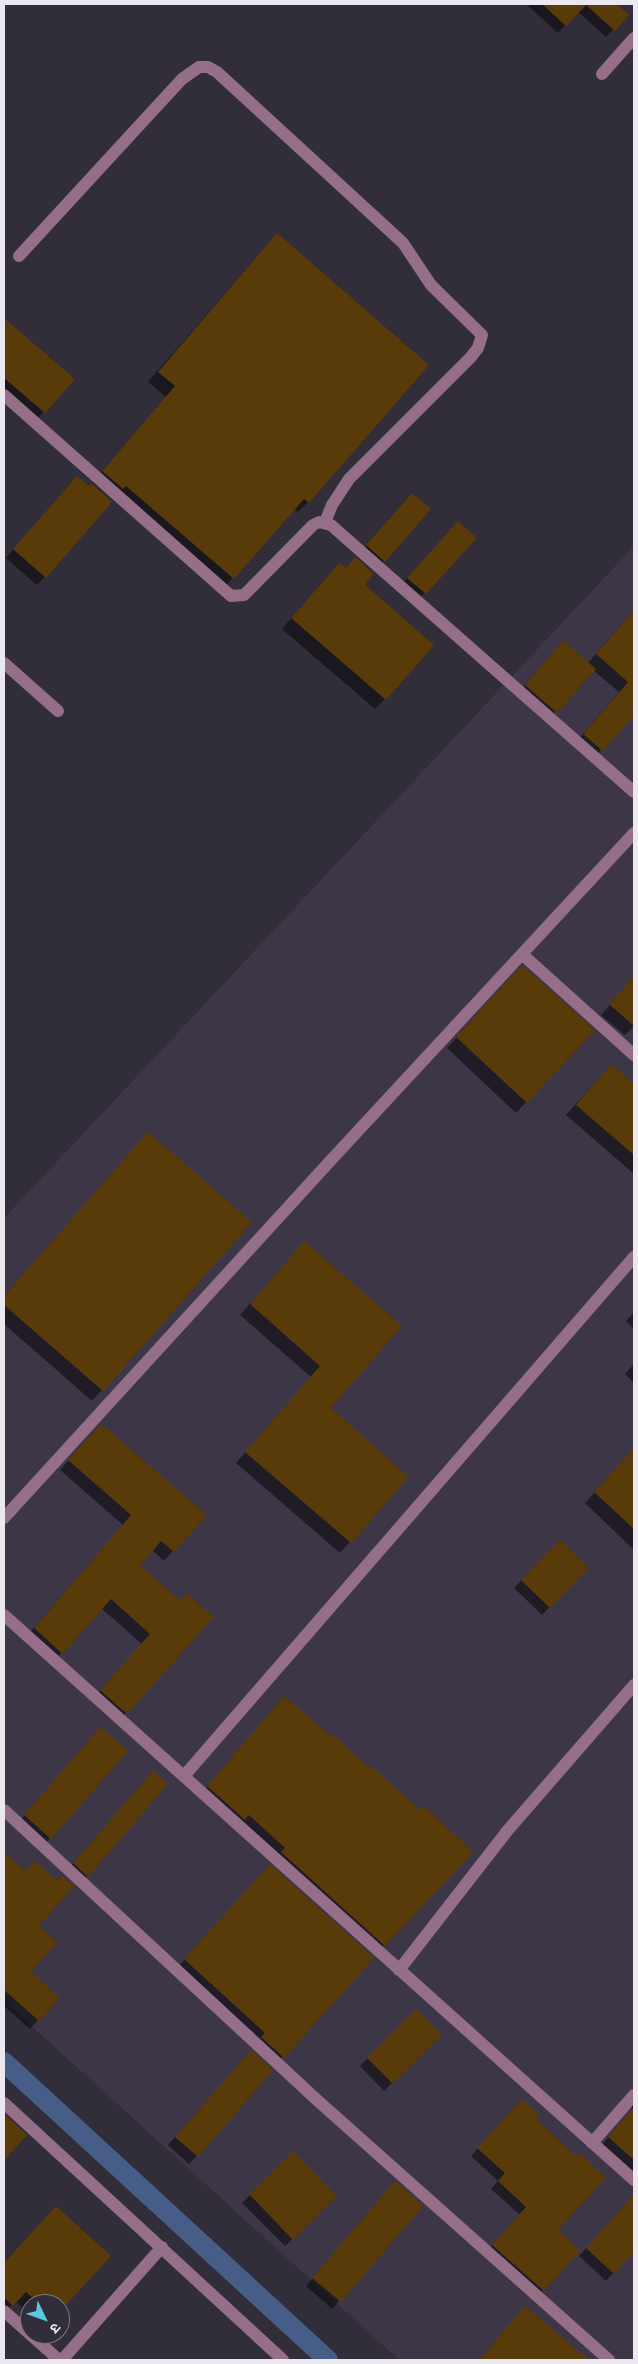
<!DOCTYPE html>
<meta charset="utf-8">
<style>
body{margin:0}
#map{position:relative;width:638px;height:2364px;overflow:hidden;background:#312d39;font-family:Commissioner,"Noto Sans Devanagari",sans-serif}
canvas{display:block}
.frame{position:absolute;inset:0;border:5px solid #ebe8f0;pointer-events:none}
.north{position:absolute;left:20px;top:2294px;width:50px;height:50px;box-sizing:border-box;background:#312d39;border:1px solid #7b7882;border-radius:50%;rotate:132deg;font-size:14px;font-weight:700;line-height:20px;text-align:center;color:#ebe8f0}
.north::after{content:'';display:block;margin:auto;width:18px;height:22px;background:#57c9e2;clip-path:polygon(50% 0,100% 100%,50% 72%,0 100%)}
</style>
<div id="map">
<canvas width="638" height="2364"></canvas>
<div class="frame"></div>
<div class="north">उ</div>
</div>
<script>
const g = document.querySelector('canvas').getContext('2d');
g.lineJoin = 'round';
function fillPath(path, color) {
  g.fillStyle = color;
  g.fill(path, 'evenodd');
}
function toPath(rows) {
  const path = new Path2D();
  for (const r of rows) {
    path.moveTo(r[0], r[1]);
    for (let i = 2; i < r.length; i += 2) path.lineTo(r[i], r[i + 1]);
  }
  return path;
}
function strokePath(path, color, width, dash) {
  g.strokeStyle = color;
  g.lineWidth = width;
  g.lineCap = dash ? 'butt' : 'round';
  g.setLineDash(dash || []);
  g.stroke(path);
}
fillPath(toPath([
 [634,546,634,2360,399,2360,4,2001,4,1218]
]), '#3c3647');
fillPath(toPath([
 [526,4,615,4,627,15,606,37,578,12,558,33],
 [267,245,308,502,298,512,294,509,223,589,92,482,166,397,148,382],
 [9,324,73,379,36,420,4,392,4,329],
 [69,485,45,577,37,585,6,558],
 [404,502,384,561,376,569,359,554],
 [451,530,475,538,417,601,400,586],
 [345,569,363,585,385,699,375,709,282,629,329,574],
 [634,610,634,713,592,760,574,744,619,692,593,670,548,720,518,693,555,650,588,663],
 [634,976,634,1026,625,1035,601,1015],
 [512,977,593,1030,516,1113,447,1048],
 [611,1065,634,1085,634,1174,566,1115],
 [148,1134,250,1222,92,1401,4,1324,4,1296],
 [304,1243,329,1409,407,1477,340,1553,236,1463,311,1377,240,1315],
 [634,1312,634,1329,626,1321],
 [634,1364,634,1383,625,1374],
 [92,1435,205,1515,164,1561,152,1550,138,1566,180,1602,212,1617,117,1723,92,1700,142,1644,101,1608,53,1662,25,1638,123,1525,60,1470],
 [634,1449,634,1550,585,1503],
 [560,1541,587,1568,542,1615,514,1588],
 [284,1697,368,1768,384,1945,375,1955,199,1797],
 [93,1737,126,1751,43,1846,17,1824],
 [146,1780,87,1876,79,1883,66,1871],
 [4,1853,25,1872,34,1862,29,1972,38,2020,30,2029,4,2006],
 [260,1876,372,1958,273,2067,175,1970],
 [416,2010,440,2035,384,2091,360,2066],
 [251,2051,197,2156,189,2164,168,2145],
 [634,2087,634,2178,600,2147,631,2111,633,2101,625,2097],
 [514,2108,534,2119,556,2230,579,2251,536,2298,485,2253,520,2215,491,2189,498,2181,471,2156],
 [293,2153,336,2196,285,2246,242,2203],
 [388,2190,422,2206,332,2309,306,2286],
 [628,2203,634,2208,634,2250,606,2281,579,2256],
 [46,2218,109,2256,60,2310,60,2304,30,2304,30,2314,15,2301,4,2313,4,2264],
 [525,2308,582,2355,577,2360,479,2360]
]), '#0007');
strokePath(toPath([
 [4,2062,328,2360]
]), '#465d87', 20);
fillPath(toPath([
 [542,4,617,4,629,15,615,31,586,5,566,26],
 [277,233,429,365,309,503,304,499,234,579,126,486,123,489,102,471,175,386,158,372],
 [4,318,75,379,45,413,4,378],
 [77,476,89,486,91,483,112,502,46,578,13,549],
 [412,493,431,509,385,562,366,545],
 [458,521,477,538,426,594,407,578],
 [355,557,374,574,365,585,434,645,386,700,291,618,339,563,346,568],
 [634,610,634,715,603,751,583,734,628,682,596,654],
 [563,640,596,669,557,713,525,685],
 [522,965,595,1030,527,1103,456,1037],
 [634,976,634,1026,609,1004],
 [611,1064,634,1084,634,1155,576,1105],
 [148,1132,252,1222,103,1391,4,1305,4,1296],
 [304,1241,402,1326,331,1408,409,1477,351,1543,245,1452,320,1366,250,1304],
 [101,1424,207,1515,174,1552,161,1541,140,1566,180,1600,186,1593,214,1617,127,1714,100,1690,150,1634,111,1599,63,1654,34,1628,131,1515,68,1460],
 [634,1448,634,1529,594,1492],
 [560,1540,589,1568,550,1608,521,1580],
 [284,1696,331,1736,332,1734,368,1767,370,1765,420,1810,424,1806,473,1852,385,1946,281,1852,285,1848,249,1815,245,1820,207,1786],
 [100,1727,128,1751,51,1839,24,1815],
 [153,1771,168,1784,88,1877,73,1863],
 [4,1852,26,1871,34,1861,58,1881,62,1875,74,1886,39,1926,57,1942,31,1972,60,1998,39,2021,4,1990],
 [270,1864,374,1958,284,2058,261,2037,265,2033,184,1959],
 [416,2009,442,2035,393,2084,367,2058],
 [251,2050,273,2070,198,2157,175,2137],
 [522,2099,540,2116,536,2119,577,2157,580,2153,606,2178,558,2230,580,2251,544,2291,492,2245,526,2207,498,2181,505,2173,477,2148],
 [634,2107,634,2160,608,2137],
 [4,2114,27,2135,4,2161],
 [293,2151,337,2196,293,2240,249,2194],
 [395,2181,423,2206,341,2302,312,2278],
 [634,2194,634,2252,614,2274,586,2248],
 [56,2206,111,2256,67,2304,40,2304,26,2292,13,2306,4,2297,4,2263],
 [525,2306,589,2360,479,2360]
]), '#583b09');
strokePath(toPath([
 [602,74,634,38],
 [19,256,182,79,199,67,208,67,217,72,403,243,431,285,482,335,478,348,470,358,349,479,332,505,325,522],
 [4,395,231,596,244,595,249,590,313,525,319,522,331,525,634,792],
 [4,663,58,711],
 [523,955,634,1055],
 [4,1518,332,1159,634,833],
 [4,1615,634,2180],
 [184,1776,634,1257],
 [4,1810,317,2100,609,2360],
 [399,1970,508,1830,634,1685],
 [4,2103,283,2360],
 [592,2143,634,2095],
 [4,2311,59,2360],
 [62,2360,162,2247]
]), '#956e87', 12);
</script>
